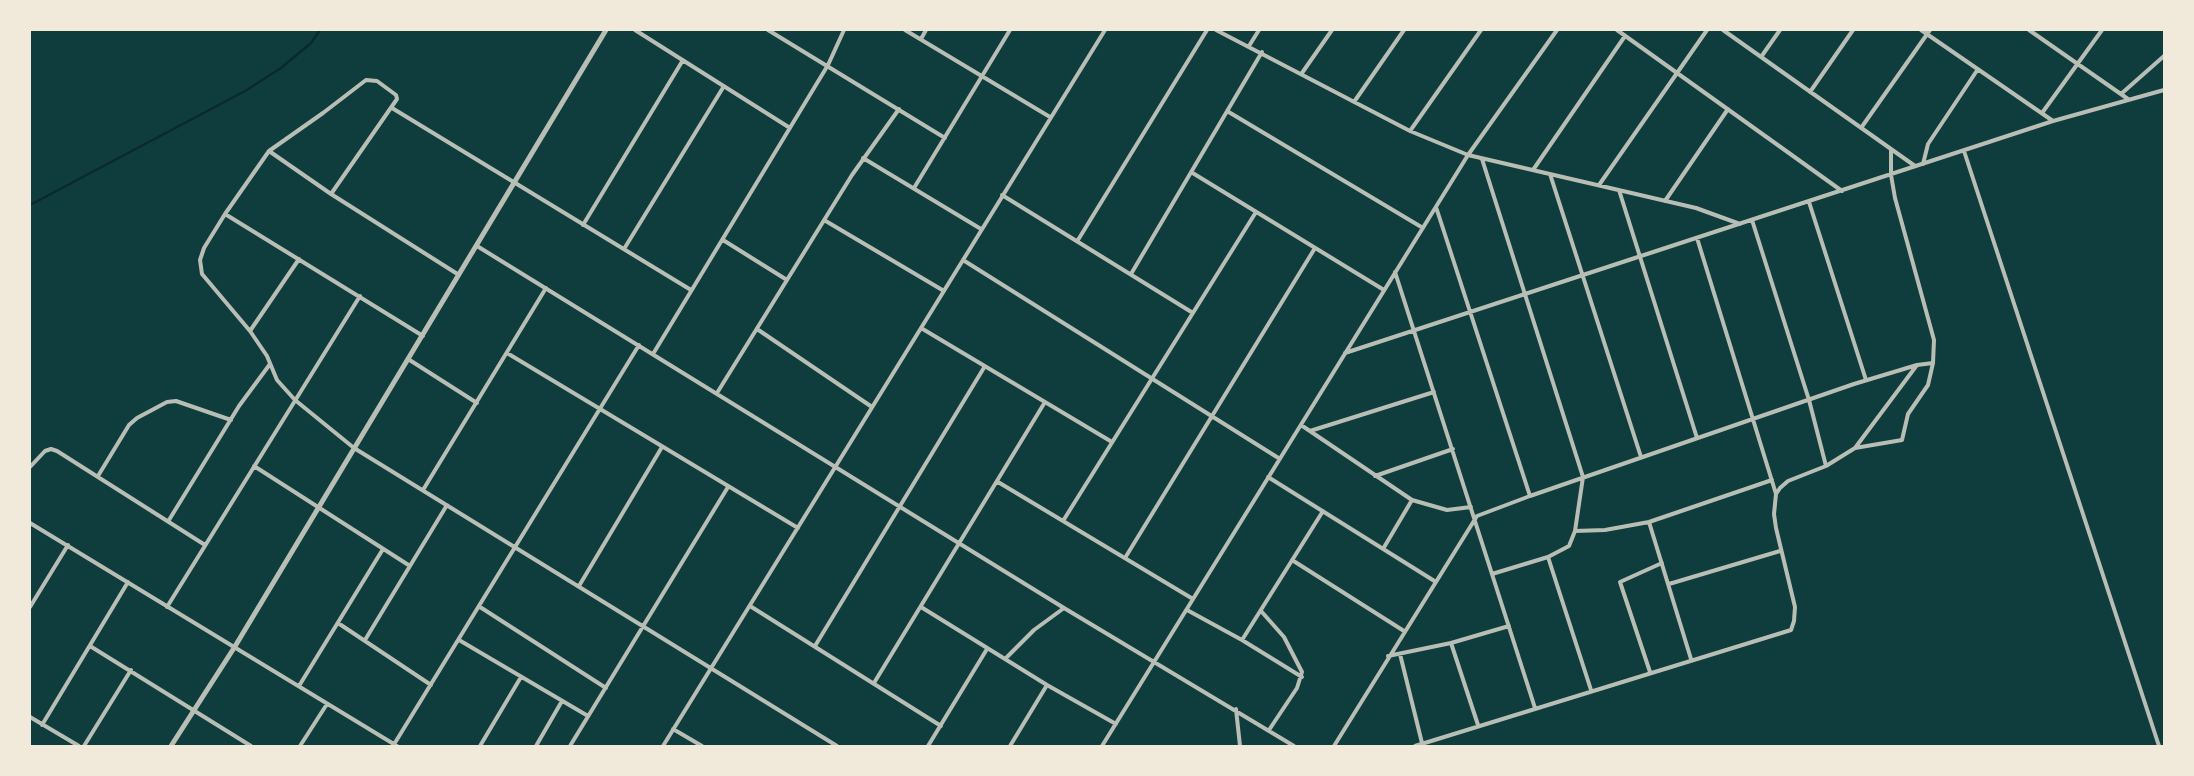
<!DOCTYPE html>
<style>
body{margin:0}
#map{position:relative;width:2194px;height:776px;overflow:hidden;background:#0f3d3e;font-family:Rubik,sans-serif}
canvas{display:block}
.frame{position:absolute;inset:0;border:31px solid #f1e9da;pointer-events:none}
</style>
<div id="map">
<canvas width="2194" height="776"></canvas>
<div class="frame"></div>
</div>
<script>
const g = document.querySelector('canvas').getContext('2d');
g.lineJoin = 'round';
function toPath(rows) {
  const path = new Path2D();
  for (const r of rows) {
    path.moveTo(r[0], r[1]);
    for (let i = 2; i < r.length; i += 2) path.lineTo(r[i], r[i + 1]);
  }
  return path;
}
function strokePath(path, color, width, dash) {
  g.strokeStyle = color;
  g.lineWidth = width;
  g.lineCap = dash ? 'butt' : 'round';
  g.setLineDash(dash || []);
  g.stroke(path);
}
strokePath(toPath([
 [30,205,245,91,281,68,311,43,320,30]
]), '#0a2a2b', 2.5);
strokePath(toPath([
 [635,30,790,128],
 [768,30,945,138],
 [905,30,1050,117],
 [1216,30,1410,131,1468,155,1696,208,1740,224],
 [1617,30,1842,191],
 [1723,30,1915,166],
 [1921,30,2053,121],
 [2029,30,2128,99],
 [921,39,926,30],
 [1249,46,1259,30],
 [1761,57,1780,30],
 [1302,73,1332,30],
 [1810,92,1853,30],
 [2121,94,2164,56],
 [1354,102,1404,30],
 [392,108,691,290],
 [1227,111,1423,228],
 [2042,113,2102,30],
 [1861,128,1930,30],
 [1410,131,1481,30],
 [269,151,331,194,459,275],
 [1964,151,2159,746],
 [863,158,981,229],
 [1482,159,1583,477,1575,531,1569,546,1548,557,1492,574],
 [1923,164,1928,144,1978,69],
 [1533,170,1625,36],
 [1191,172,1384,290],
 [1550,174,1641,457],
 [1599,185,1707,30],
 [914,188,1010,30],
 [1619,190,1697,438],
 [331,194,397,99,396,95,377,81,366,80,323,113,269,151,225,214,204,248,200,260,202,274,250,331,267,356,277,380,295,400,354,448,837,746],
 [1002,195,1193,313],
 [1665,201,1728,109],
 [1809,202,1866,380],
 [1436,207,1530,496],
 [225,214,423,336],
 [824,220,944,291],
 [1752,220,1809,400,1826,466],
 [583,225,683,60],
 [1697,238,1776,494],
 [723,240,787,280],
 [1078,240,1207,30],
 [477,246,1064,608,1294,746],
 [624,249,724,86],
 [963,260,1280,459],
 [1395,272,1535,708],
 [1131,274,1262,52],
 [921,328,1112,442],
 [757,329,872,407],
 [250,331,299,259],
 [507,353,798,528],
 [1345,353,2053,121,2164,90],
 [653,354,828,65,844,30],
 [408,359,477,403],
 [717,393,852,175,899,109],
 [1301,425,1412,500,1447,510,1471,507],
 [1310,431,1434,392],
 [1855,448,1902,440,1908,414,1928,385,1933,363,1934,340,1895,198,1891,175,1891,150],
 [254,466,410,566],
 [30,467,45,451,51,449,57,451,205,545],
 [98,476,129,425,137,418,167,402,176,401,231,420],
 [1375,476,1453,449],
 [1268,477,1436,582],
 [998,482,1193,599],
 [423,490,546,288],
 [169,520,239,406,270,364],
 [1063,521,1256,212],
 [1649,522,1691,659],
 [30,523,397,746],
 [1575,531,1605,530,1649,522,1772,480],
 [1383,549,1412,500],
 [1548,557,1591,690],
 [1125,558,1315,248],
 [1292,560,1404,631],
 [1669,584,1780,551],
 [579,586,662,447],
 [750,606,941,726],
 [30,607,68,545],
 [167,607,360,296],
 [480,607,606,688],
 [921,607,1047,685,1116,724],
 [1187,610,1242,640,1302,677],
 [1261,611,1284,637,1302,672,1297,688,1269,730],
 [338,623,431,685],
 [365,640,447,505],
 [459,640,588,716],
 [1242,640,1323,511],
 [1451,643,1478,725],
 [90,646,251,746],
 [815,646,985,366],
 [1400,654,1422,743],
 [1388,656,1451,643,1509,626],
 [1005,659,1034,630,1064,608],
 [1650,672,1620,582,1662,563],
 [874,683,1045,402],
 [299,686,383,549],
 [1236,709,1240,746],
 [30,717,79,746],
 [42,725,128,582],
 [673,729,702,746],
 [84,746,131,670],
 [300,746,327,704],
 [393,746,639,345],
 [480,746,521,677],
 [536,746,562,701],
 [570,746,728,487],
 [663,746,1105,30],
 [928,746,987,649],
 [1010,746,1047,685],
 [1102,746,1468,155,1557,30],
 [1334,746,1477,516,1530,496,1854,384,1917,365,1933,363],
 [1415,746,1791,630,1794,621,1795,607,1776,528,1774,514,1776,494,1780,488,1788,481,1826,466,1855,448,1917,365]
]), '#b8beb3', 4);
strokePath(toPath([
 [171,746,234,648,606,30]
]), '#b8beb3', 5);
</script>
